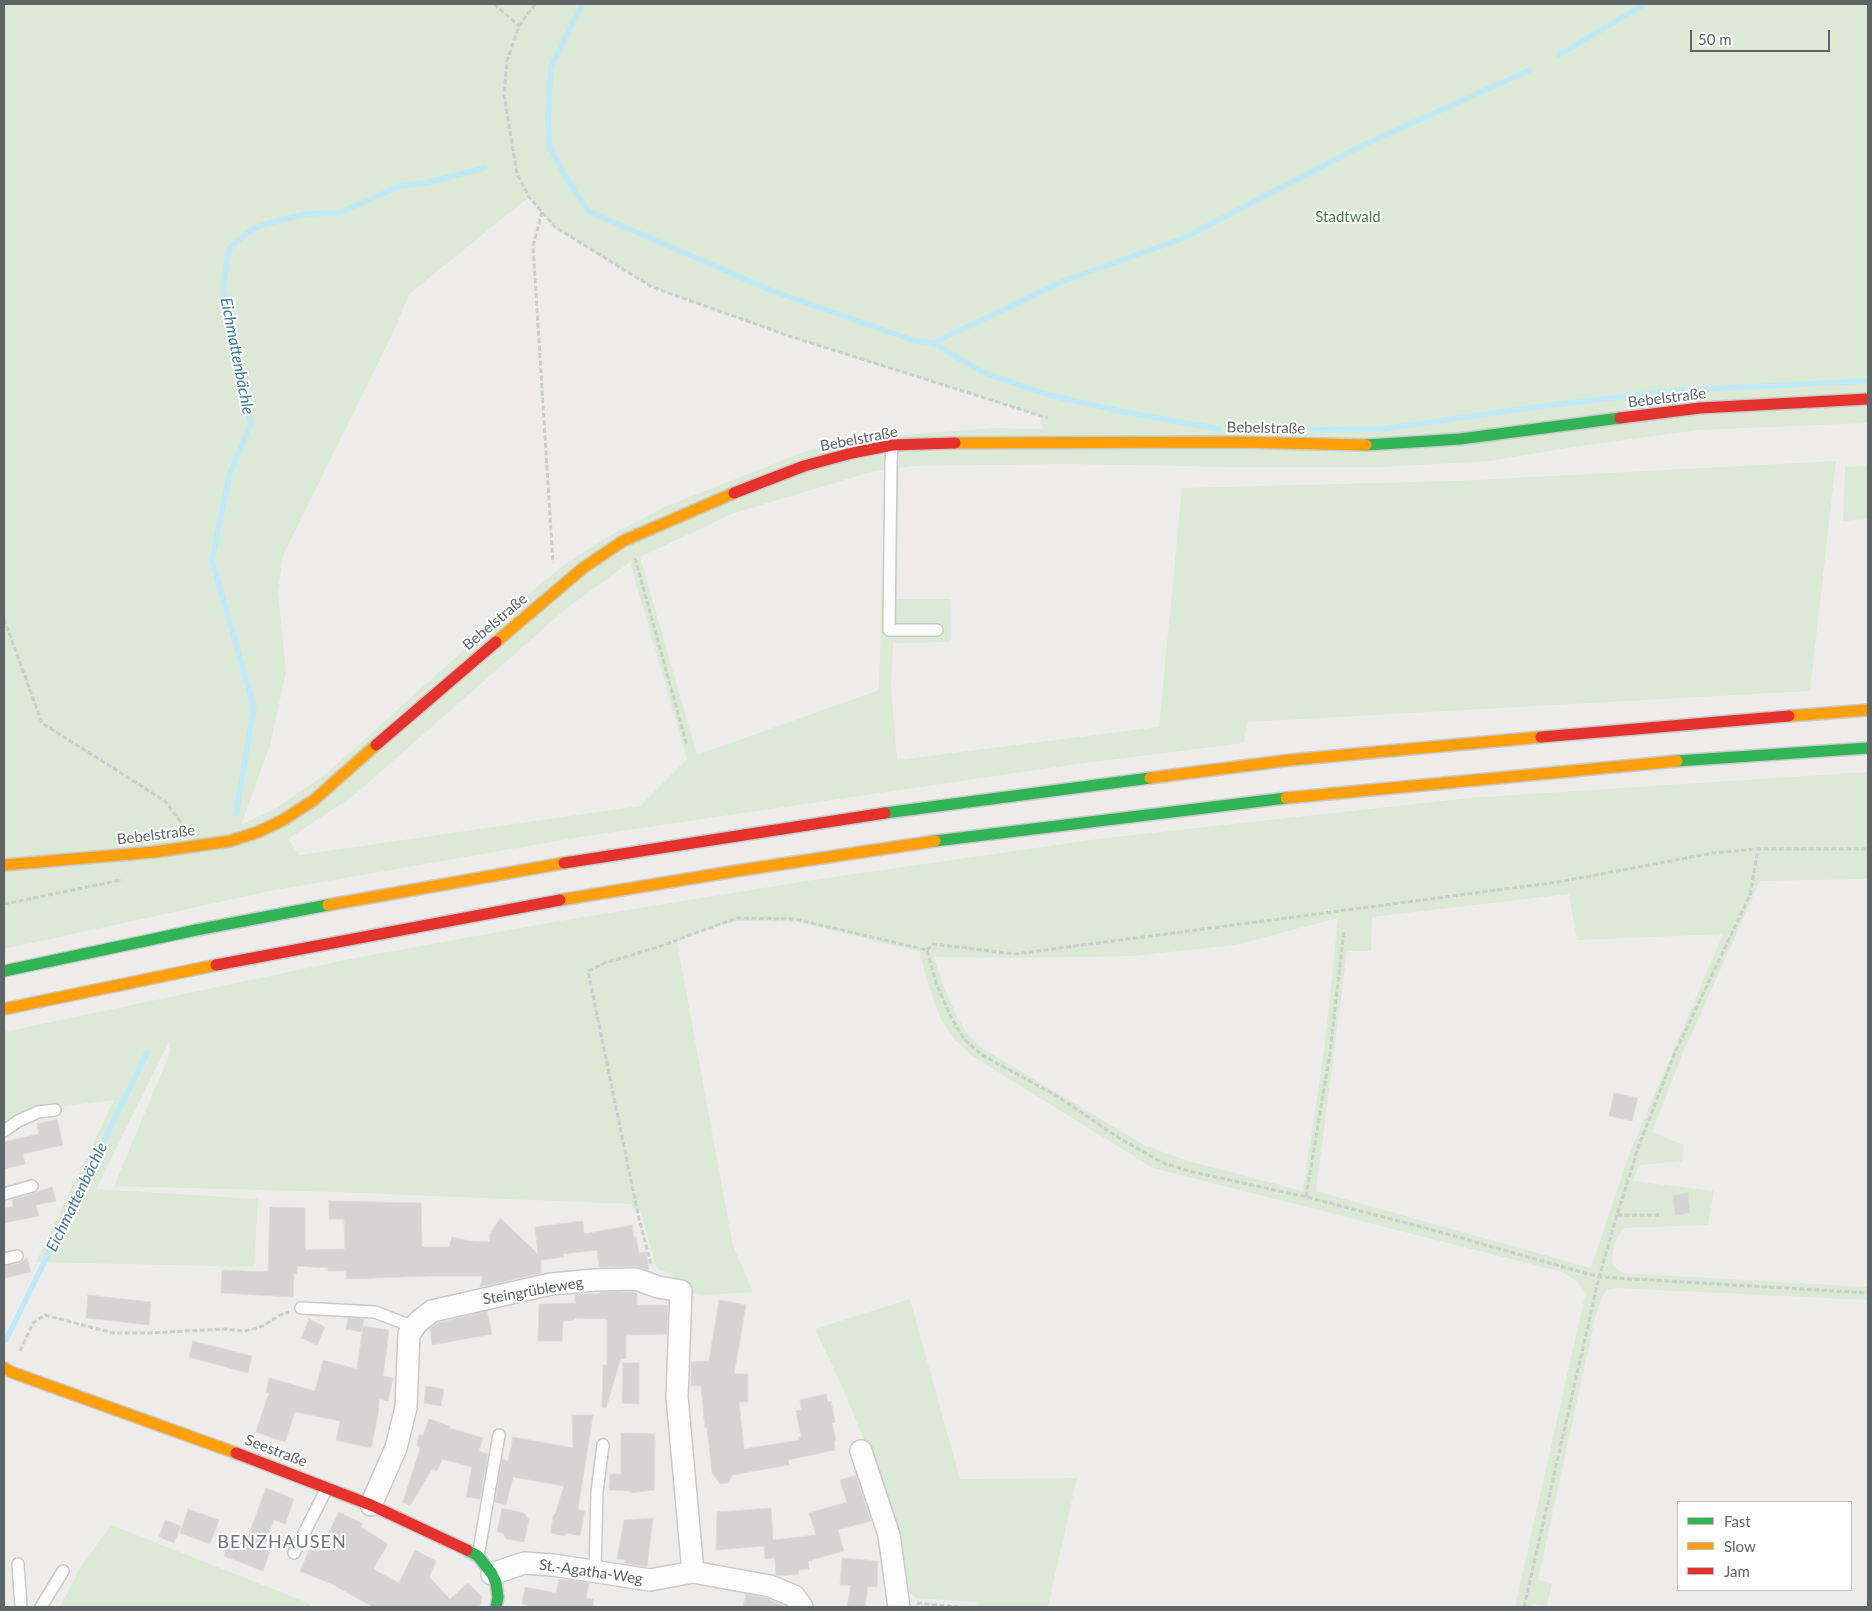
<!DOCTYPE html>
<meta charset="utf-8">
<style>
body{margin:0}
#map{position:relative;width:1872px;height:1611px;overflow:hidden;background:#eeecea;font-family:Lato,sans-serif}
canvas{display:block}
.frame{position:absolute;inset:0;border:5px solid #5f6467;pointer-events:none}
.legend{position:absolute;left:1677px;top:1501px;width:175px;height:90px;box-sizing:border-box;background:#fff;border:1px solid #bfc1c2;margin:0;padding:6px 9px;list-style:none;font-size:15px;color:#5f6467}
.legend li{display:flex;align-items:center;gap:10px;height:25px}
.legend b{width:25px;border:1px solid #bfc1c2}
.scale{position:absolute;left:1690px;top:30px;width:140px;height:22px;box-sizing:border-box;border:2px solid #5f6467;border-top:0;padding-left:6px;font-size:15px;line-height:18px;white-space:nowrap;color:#5f6467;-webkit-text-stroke:4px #fff;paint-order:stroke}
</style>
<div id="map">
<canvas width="1872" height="1611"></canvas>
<div class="frame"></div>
<ul class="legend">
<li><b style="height:6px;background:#30b455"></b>Fast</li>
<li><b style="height:6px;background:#ff9f0a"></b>Slow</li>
<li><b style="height:6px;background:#e5322d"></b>Jam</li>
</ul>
<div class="scale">50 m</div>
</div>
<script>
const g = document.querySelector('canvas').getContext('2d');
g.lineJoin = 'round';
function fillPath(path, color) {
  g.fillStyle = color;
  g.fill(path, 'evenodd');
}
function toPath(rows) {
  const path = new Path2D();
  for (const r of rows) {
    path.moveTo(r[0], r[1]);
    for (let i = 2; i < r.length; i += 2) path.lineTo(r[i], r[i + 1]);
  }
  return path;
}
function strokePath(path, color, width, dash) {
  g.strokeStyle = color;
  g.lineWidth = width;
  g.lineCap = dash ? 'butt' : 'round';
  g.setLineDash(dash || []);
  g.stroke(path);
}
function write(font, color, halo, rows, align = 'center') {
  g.font = font + ' Lato,sans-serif';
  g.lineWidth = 4;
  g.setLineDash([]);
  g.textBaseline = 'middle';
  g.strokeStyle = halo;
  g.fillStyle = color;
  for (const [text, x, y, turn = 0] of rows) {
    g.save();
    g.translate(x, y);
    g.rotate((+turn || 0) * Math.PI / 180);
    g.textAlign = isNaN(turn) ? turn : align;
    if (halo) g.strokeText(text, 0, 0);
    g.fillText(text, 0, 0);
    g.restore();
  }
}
fillPath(toPath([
 [4,4,1868,4,1868,423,1698,430,1573,447,1489,461,1383,467,1237,467,1069,464,912,466,899,468,897,599,950,599,951,642,893,643,891,686,897,760,1159,727,1182,488,1457,481,1836,461,1810,691,1247,722,1244,743,1077,764,580,837,270,891,4,949],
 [529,197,555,227,652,287,789,336,1039,415,1043,429,993,428,858,439,809,450,667,506,607,537,565,564,495,622,327,773,278,807,241,825,270,745,286,672,278,592,283,555,394,331,409,294],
 [885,470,879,690,697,755,640,557,734,513,874,471],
 [630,562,687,759,640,806,299,855,288,839,353,796,567,608],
 [1868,466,1868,519,1843,521,1845,467],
 [1868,772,1868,879,1760,881,1682,1055,1652,1132,1684,1145,1682,1161,1639,1165,1633,1181,1714,1191,1708,1225,1623,1228,1617,1238,1612,1255,1613,1266,1623,1273,1868,1287,1868,1300,1616,1288,1606,1290,1601,1300,1596,1314,1538,1580,1552,1583,1547,1606,1532,1604,1532,1607,1515,1607,1585,1295,1583,1289,1577,1281,1562,1272,1153,1168,972,1056,955,1040,940,1017,926,978,920,952,797,922,738,921,701,930,677,942,733,1246,753,1292,705,1295,691,1293,681,1281,667,1272,660,1270,656,1266,640,1210,633,1209,632,1204,336,1192,114,1186,170,1053,170,1040,96,1189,258,1199,254,1267,36,1262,114,1100,56,1107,4,1125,4,1032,355,958,559,921,813,880,1098,839,1469,798],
 [1569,894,1577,940,1723,934,1629,1155,1591,1268,1316,1191,1347,951,1371,951,1372,917],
 [1338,918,1324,1051,1303,1191,1188,1161,1146,1146,982,1048,967,1034,957,1016,942,983,934,957,1012,958,1133,956,1235,945],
 [910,1299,960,1479,1077,1478,1048,1606,1055,1607,976,1607,977,1602,917,1598,909,1592,884,1487,840,1382,815,1329],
 [111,1525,311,1604,309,1607,60,1607,79,1570]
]), '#dbe9d6');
strokePath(toPath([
 [582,4,551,67,548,117,550,149,556,158,566,177,588,211,770,290,912,340,933,343,1066,280,1184,238,1359,147,1530,70],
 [1559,55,1645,4],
 [933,343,982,372,1049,395,1124,412,1219,429],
 [1313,430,1383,429,1543,406,1683,390,1868,381],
 [236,814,254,707,212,560,230,473,251,424,223,288,229,249,248,232,262,225,306,214,338,213,401,186,425,183,485,168],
 [6,1340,147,1053]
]), '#c0e9f7', 5.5);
const building = toPath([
 [1614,1093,1638,1098,1632,1121,1609,1116,1614,1093],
 [57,1119,63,1145,23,1154,25,1164,4,1169,4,1142,39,1134,37,1124,57,1119],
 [52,1187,56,1201,36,1205,39,1216,4,1223,4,1208,13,1206,12,1200,52,1187],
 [1688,1193,1690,1213,1675,1215,1673,1195,1688,1193],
 [329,1201,421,1203,422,1247,449,1247,452,1237,469,1241,490,1242,490,1234,500,1218,538,1254,535,1227,583,1221,584,1234,632,1225,634,1237,636,1237,639,1253,646,1252,649,1270,636,1266,599,1267,597,1250,563,1254,564,1257,541,1260,541,1273,480,1287,483,1276,431,1276,346,1279,346,1271,328,1271,328,1268,297,1266,297,1274,294,1274,293,1297,221,1293,222,1270,268,1272,270,1207,305,1208,305,1250,345,1249,344,1219,329,1219,329,1201],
 [27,1258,31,1272,4,1278,4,1266,19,1263,27,1258],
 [600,1292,634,1292,637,1293,637,1305,668,1305,667,1334,626,1335,626,1359,621,1358,606,1408,602,1407,603,1365,607,1365,607,1319,575,1318,574,1320,563,1321,562,1341,538,1341,539,1304,575,1303,575,1294,600,1294,600,1292],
 [88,1295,151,1302,149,1325,86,1318,88,1295],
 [719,1300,746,1305,734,1374,748,1374,748,1402,739,1402,744,1449,799,1440,798,1437,801,1437,796,1411,801,1410,800,1400,826,1394,828,1402,831,1401,835,1422,832,1423,836,1440,834,1441,835,1450,788,1460,789,1465,732,1475,728,1483,720,1484,712,1473,707,1427,705,1428,701,1386,691,1386,691,1362,709,1361,719,1300],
 [487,1311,492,1334,432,1345,430,1328,438,1323,487,1311],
 [348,1318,364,1319,361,1332,346,1329,348,1318],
 [309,1319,325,1327,317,1345,301,1338,309,1319],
 [363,1326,389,1330,383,1376,393,1378,388,1401,379,1399,378,1415,371,1448,336,1440,340,1421,295,1412,285,1442,256,1432,269,1393,266,1392,269,1378,315,1391,323,1360,357,1369,363,1326],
 [193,1341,252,1356,248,1373,189,1357,193,1341],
 [623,1363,639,1363,639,1404,622,1403,623,1363],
 [426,1386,444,1389,441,1406,424,1403,426,1386],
 [572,1415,593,1415,578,1509,585,1511,580,1536,567,1533,564,1536,551,1533,553,1516,555,1514,564,1486,513,1477,506,1505,495,1502,502,1459,508,1461,513,1437,573,1448,572,1415],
 [429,1419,450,1426,450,1428,483,1438,479,1451,488,1454,480,1499,466,1497,472,1467,442,1459,437,1471,432,1469,410,1506,403,1502,420,1449,417,1445,419,1435,423,1435,429,1419],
 [621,1433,655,1434,654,1490,630,1493,630,1491,609,1490,610,1474,621,1474,621,1433],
 [856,1475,871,1521,838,1530,844,1551,808,1561,809,1569,798,1570,799,1574,779,1576,776,1575,775,1558,765,1559,764,1546,716,1550,717,1512,771,1508,773,1540,816,1535,809,1513,847,1502,840,1480,856,1475],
 [266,1488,294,1499,285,1524,274,1520,263,1548,270,1551,263,1571,224,1556,231,1537,246,1542,266,1488],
 [502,1508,524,1513,529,1520,524,1542,507,1539,502,1533,497,1532,502,1508],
 [188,1509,219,1520,210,1544,180,1533,188,1509],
 [339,1512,363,1524,361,1527,388,1544,373,1569,399,1583,415,1550,436,1561,429,1577,450,1599,468,1583,482,1597,481,1604,477,1607,373,1607,332,1584,300,1571,310,1548,319,1552,339,1512],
 [653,1518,647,1567,625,1563,625,1560,617,1559,624,1520,653,1518],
 [165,1520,181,1526,174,1543,159,1537,165,1520],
 [842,1558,878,1561,877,1587,868,1586,865,1607,847,1607,851,1585,840,1585,842,1558],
 [559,1579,589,1583,586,1598,594,1599,593,1607,530,1607,530,1606,522,1604,525,1587,556,1593,559,1579],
 [746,1594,766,1598,787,1607,743,1607,746,1594]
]);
fillPath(building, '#d5d3d3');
strokePath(building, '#dedcd9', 1);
const lane = toPath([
 [892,445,891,463,889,630,937,630],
 [4,1131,18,1121,38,1112,55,1110],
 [4,1194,32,1186],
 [4,1259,17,1256],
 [301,1308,375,1312,414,1327],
 [294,1553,327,1488],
 [478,1556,499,1435],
 [18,1564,21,1607],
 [595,1571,597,1492,603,1445],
 [41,1607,63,1571]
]);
const street = toPath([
 [861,1451,889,1535,899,1607],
 [371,1505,396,1448,406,1407,409,1334,418,1322,432,1311,551,1284,595,1280,636,1279,658,1287,681,1291,677,1397,693,1572],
 [492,1574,524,1563,553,1565,650,1580,693,1572,770,1586,794,1596,802,1607]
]);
const fast = toPath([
 [1366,445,1460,439,1620,418],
 [1677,761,1868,748],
 [885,813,1150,778],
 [935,841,1286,798],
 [4,971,196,930,328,905],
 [467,1550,478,1556,492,1574,496,1583,498,1597,496,1607]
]);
const slow = toPath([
 [955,443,1235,442,1366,445],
 [496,642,583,568,623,541,734,493],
 [1789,716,1868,710],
 [1150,778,1290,760,1541,737],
 [1286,798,1677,761],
 [4,865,154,852,230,841,258,832,283,820,314,800,376,745],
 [560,900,742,870,935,841],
 [328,905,564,863],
 [4,1009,216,965],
 [4,1368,11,1372,236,1453]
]);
const jam = toPath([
 [1620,418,1700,408,1868,399],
 [734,493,804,466,852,453,892,445,955,443],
 [1541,737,1789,716],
 [376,745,496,642],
 [564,863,885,813],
 [216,965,560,900],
 [236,1453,371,1505,467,1550]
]);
strokePath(lane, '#cbcaca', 14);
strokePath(street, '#cbcaca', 24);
strokePath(fast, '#cacaca', 14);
strokePath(slow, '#cacaca', 14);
strokePath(jam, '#cacaca', 14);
strokePath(toPath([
 [494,4,519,26],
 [535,4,519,26,507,61,504,95,517,174,529,197,555,227,652,287,789,336,1048,418],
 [542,212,533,246,553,563],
 [635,558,687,746],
 [4,619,42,723,165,801,183,825],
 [4,904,122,880],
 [927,950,933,944,1015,954,1558,882,1713,853,1758,849],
 [1306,1197,1330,1053,1344,930],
 [1617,1215,1659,1215],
 [651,1264,639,1219,588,971,605,963,655,948,737,918,795,919,927,950,936,983,951,1017,964,1039,982,1055,1057,1096,1119,1138,1163,1163,1193,1172,1306,1197,1422,1227,1599,1277,1868,1293],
 [20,1351,33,1323,45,1315,113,1333,148,1333,226,1329,245,1331,263,1326,280,1315,289,1312],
 [917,1603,958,1607],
 [1524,1607,1599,1277,1617,1215,1639,1145,1674,1055,1750,895,1758,849,1868,849]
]), '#cacfcc', 3, [5, 2.5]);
strokePath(lane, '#fcfcfc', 11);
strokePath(street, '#fcfcfc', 21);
strokePath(fast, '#30b455', 11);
strokePath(slow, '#ff9f0a', 11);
strokePath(jam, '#e5322d', 11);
write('15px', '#438439', '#fff', [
 ["Stadtwald",1348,217]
]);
write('15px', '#5f6467', '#fff', [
 ["Bebelstraße",1667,398,-7],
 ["Bebelstraße",1266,428,1],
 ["Bebelstraße",859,439,-11],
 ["Bebelstraße",495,622,-40],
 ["Bebelstraße",156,835,-7],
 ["Steingrübleweg",533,1291,-10],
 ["Seestraße",276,1451,21],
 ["St.-Agatha-Weg",591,1572,8]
]);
write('italic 16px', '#3f7894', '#fff', [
 ["Eichmattenbächle",237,356,79],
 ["Eichmattenbächle",77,1197,-64]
]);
g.letterSpacing = '1px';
write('18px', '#707679', '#fff', [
 ["BENZHAUSEN",282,1542]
]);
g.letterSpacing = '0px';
</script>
